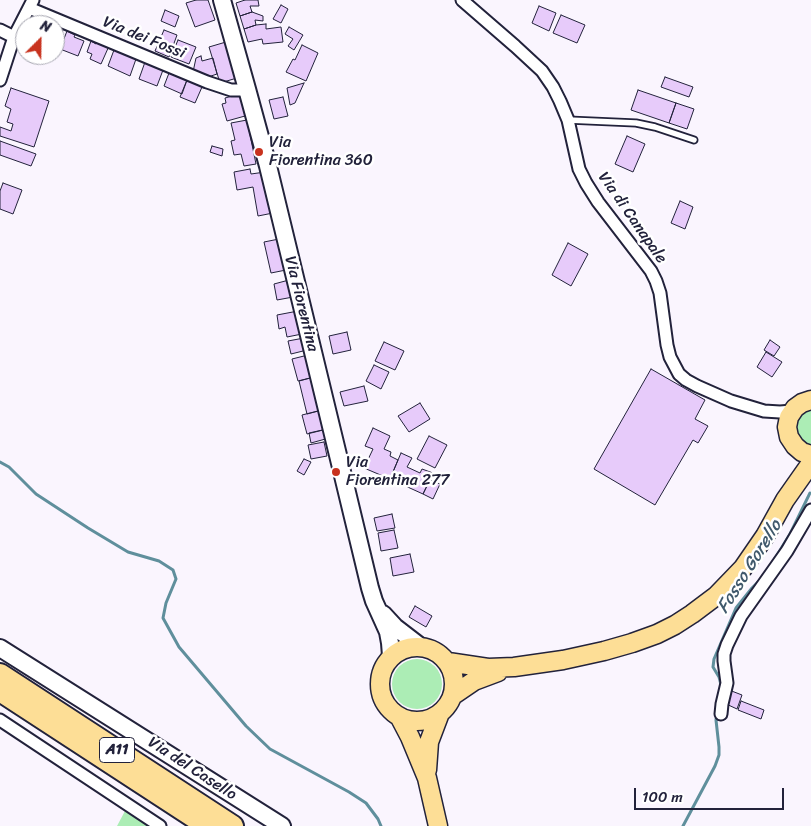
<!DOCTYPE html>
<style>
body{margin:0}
#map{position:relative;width:811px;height:826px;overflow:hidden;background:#faf5fe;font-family:Sriracha,sans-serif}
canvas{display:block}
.north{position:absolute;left:15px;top:15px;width:50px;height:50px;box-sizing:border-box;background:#fff;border:1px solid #a7a7b1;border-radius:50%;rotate:23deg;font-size:14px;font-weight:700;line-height:20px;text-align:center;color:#22223b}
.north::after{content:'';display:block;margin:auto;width:18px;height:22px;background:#c8321e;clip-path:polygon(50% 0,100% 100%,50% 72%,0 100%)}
.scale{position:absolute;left:634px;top:788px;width:150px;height:22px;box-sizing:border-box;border:2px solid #22223b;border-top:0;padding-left:6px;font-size:15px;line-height:18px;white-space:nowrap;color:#22223b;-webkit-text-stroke:4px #fff;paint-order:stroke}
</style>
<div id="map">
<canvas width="811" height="826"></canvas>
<div class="north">N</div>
<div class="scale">100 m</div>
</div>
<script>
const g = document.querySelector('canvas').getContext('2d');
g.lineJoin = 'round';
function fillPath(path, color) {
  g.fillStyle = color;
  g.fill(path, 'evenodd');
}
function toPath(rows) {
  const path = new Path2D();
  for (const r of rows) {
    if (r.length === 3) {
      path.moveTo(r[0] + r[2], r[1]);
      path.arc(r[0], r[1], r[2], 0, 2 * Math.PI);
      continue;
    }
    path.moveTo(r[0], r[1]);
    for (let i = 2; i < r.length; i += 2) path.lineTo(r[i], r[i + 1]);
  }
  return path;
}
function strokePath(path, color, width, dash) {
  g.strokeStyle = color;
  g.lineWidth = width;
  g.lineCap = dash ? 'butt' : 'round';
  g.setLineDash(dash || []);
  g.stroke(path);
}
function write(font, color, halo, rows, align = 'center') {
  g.font = font + ' Sriracha,sans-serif';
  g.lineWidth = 5;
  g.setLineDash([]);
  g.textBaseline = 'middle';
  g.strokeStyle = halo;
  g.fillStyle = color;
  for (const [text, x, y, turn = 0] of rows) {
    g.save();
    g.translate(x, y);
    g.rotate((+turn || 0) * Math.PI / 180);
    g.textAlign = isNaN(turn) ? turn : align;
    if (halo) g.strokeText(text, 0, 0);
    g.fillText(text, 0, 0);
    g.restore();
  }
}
fillPath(toPath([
 [811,408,811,447,806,445,799,439,795,429,797,420,802,413],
 [417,684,25],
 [128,808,156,826,117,826,125,811]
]), '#acedb5');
strokePath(toPath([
 [0,462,9,467,36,494,88,528,128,552,159,561,173,570,176,579,166,603,163,618,179,647,246,726,270,749,349,792,366,803,378,819,381,826],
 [774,560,790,534,810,493],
 [721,685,719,677,713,667,714,659,736,608,752,588,762,578],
 [683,826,715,766,719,755,719,747,716,720,717,713]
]), '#5f8f9c', 3);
const building = toPath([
 [196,0,208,0,215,20,195,27,186,3,196,0],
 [245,0,258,0,259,6,250,6,252,12,240,16,236,3,245,0],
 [281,5,288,9,281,23,273,19,281,5],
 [539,6,556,13,549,31,532,23,539,6],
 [165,10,179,16,175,27,161,21,165,10],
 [252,12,263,16,263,21,255,20,256,25,244,29,240,16,252,12],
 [561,15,585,25,577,43,553,33,561,15],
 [31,17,46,23,46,25,28,25,31,17],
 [266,24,266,29,281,27,283,42,263,44,262,39,248,42,244,29,256,25,266,24],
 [55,27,63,30,56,47,55,47,55,27],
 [289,27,303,35,294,50,288,46,293,39,285,34,289,27],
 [164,30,177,35,169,57,155,51,164,30],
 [67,31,75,35,74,37,84,41,78,56,60,49,67,31],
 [178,40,196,47,189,64,171,57,178,40],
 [91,41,96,44,97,41,109,46,101,64,90,59,92,54,87,52,91,41],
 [226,42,237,78,220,83,209,47,226,42],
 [302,45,318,53,306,81,286,72,293,59,295,60,302,45],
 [114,50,136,59,130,76,108,66,114,50],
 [201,56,202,61,213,58,217,74,211,76,193,72,196,58,201,56],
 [145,62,163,70,157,86,139,79,145,62],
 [169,73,187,80,182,94,164,86,169,73],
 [665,77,693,87,689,97,661,87,665,77],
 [187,80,202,87,195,103,180,97,187,80],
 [304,83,295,103,290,105,287,88,304,83],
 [11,88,49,101,34,147,0,136,0,127,11,131,13,124,7,122,11,109,5,106,11,88],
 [638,90,676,103,669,123,631,110,638,90],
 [240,94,245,116,227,121,222,104,226,103,225,98,240,94],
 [283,97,288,116,274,119,269,100,283,97],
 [676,103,694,109,687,129,669,123,676,103],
 [247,120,256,164,244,166,241,154,234,155,231,141,235,140,231,123,247,120],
 [627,136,645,144,633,172,615,164,627,136],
 [0,141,36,154,31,166,0,155,0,141],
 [212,146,223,149,222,156,210,152,212,146],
 [250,169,251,174,265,172,273,213,258,216,253,187,237,190,234,172,250,169],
 [3,183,22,190,13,214,0,209,0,191,3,183],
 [680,201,693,207,685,229,671,223,680,201],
 [279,239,286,270,271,273,264,242,279,239],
 [568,243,588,254,571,286,552,275,568,243],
 [289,280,293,297,277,300,274,284,289,280],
 [298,311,302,334,287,337,285,327,279,329,277,315,298,311],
 [347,332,351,350,333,354,329,336,347,332],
 [304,338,307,350,291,354,288,341,304,338],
 [770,340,780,347,774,356,764,350,770,340],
 [384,342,404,351,395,370,375,361,384,342],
 [766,352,782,362,772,377,757,367,766,352],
 [308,355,314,377,298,381,292,359,308,355],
 [374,365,389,372,381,389,366,381,374,365],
 [651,369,705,400,695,419,708,426,698,443,693,440,655,505,594,469,651,369],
 [314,377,322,410,307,414,299,381,314,377],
 [364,386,368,401,344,406,340,392,364,386],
 [420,403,430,419,409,432,398,416,420,403],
 [322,410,327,429,307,434,302,415,322,410],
 [373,428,390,436,384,449,391,452,390,456,398,460,390,479,364,468,373,449,365,446,373,428],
 [327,429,329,438,311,443,309,433,327,429],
 [429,436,447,445,435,468,417,459,429,436],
 [324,442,327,456,311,459,308,445,324,442],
 [401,453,412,458,407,467,420,473,422,469,433,473,423,494,390,479,401,453],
 [304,459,311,462,304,475,297,471,304,459],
 [430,480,440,484,433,499,423,494,430,480],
 [392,514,395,528,377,531,374,518,392,514],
 [394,530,398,548,381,551,378,533,394,530],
 [410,554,414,572,393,576,390,558,410,554],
 [415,606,432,616,426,627,409,617,415,606],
 [729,690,742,695,737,709,724,703,729,690],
 [741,701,764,710,761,719,738,710,741,701]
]);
fillPath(building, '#e7cbfa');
strokePath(building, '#22223b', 1);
const lane = toPath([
 [568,120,636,123,655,127,694,140]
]);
const street = toPath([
 [462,0,515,46,542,71,553,87,560,101,568,120,579,169,586,183,598,202,651,271,656,281,660,293,667,345,670,357,679,374,686,380,697,386,731,401,764,411,780,412,792,411],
 [29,8,207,82,231,90,240,90,247,89],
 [0,30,14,37],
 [0,80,14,37,33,0],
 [721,714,722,704,727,683,724,661,724,654,727,645,741,616,787,551,811,510],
 [0,720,160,826]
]);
const secondary = toPath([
 [222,0,247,89,268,166,345,484,370,588,374,601,388,632,390,643,391,656],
 [383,614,395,627,421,647],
 [0,648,282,826]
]);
const primary = toPath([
 [811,400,802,403,795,408,789,417,787,427,789,437,795,446,802,452,811,455],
 [417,684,37],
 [448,662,488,668,514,667,563,660,604,651,632,643,657,634,675,625,692,614,716,596,743,568,765,536,785,500,811,463],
 [452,696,474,681,498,672],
 [399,716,410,737,427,778,438,826],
 [427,770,429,742,440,713]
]);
const highway = toPath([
 [0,674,233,826],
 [0,691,207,826]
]);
strokePath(lane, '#22223b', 9);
strokePath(street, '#22223b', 15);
strokePath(secondary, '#22223b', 20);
strokePath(primary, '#22223b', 21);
strokePath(highway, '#22223b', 24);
strokePath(lane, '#fff', 5.5);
strokePath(street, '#fff', 11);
strokePath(secondary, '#fff', 16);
strokePath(primary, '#fdde96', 18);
strokePath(highway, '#fdde96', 20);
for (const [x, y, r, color] of [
 [259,152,5,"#c8321e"],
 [336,472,5,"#c8321e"]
]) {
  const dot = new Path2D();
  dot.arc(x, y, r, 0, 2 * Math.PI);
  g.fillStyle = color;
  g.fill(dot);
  strokePath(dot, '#fff', 2);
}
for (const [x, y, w] of [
 [117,750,35]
]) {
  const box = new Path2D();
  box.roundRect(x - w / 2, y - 12.5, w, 25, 4);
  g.fillStyle = '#fff';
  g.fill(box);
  strokePath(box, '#22223b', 1);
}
write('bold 15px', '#22223b', null, [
 ["A11",117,750]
]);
write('16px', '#22223b', '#fff', [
 ["Via dei Fossi",144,38,22],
 ["Via di Canapale",632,218,55],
 ["Via Fiorentina",301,304,76],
 ["Via del Casello",192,769,33]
]);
write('16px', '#22223b', '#fff', [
 ["Via",269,143],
 ["Fiorentina 360",269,161],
 ["Via",346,463],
 ["Fiorentina 277",346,481]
], 'left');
write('italic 18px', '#40596c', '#fff', [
 ["Fosso Gorello",750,567,-58]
]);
</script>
